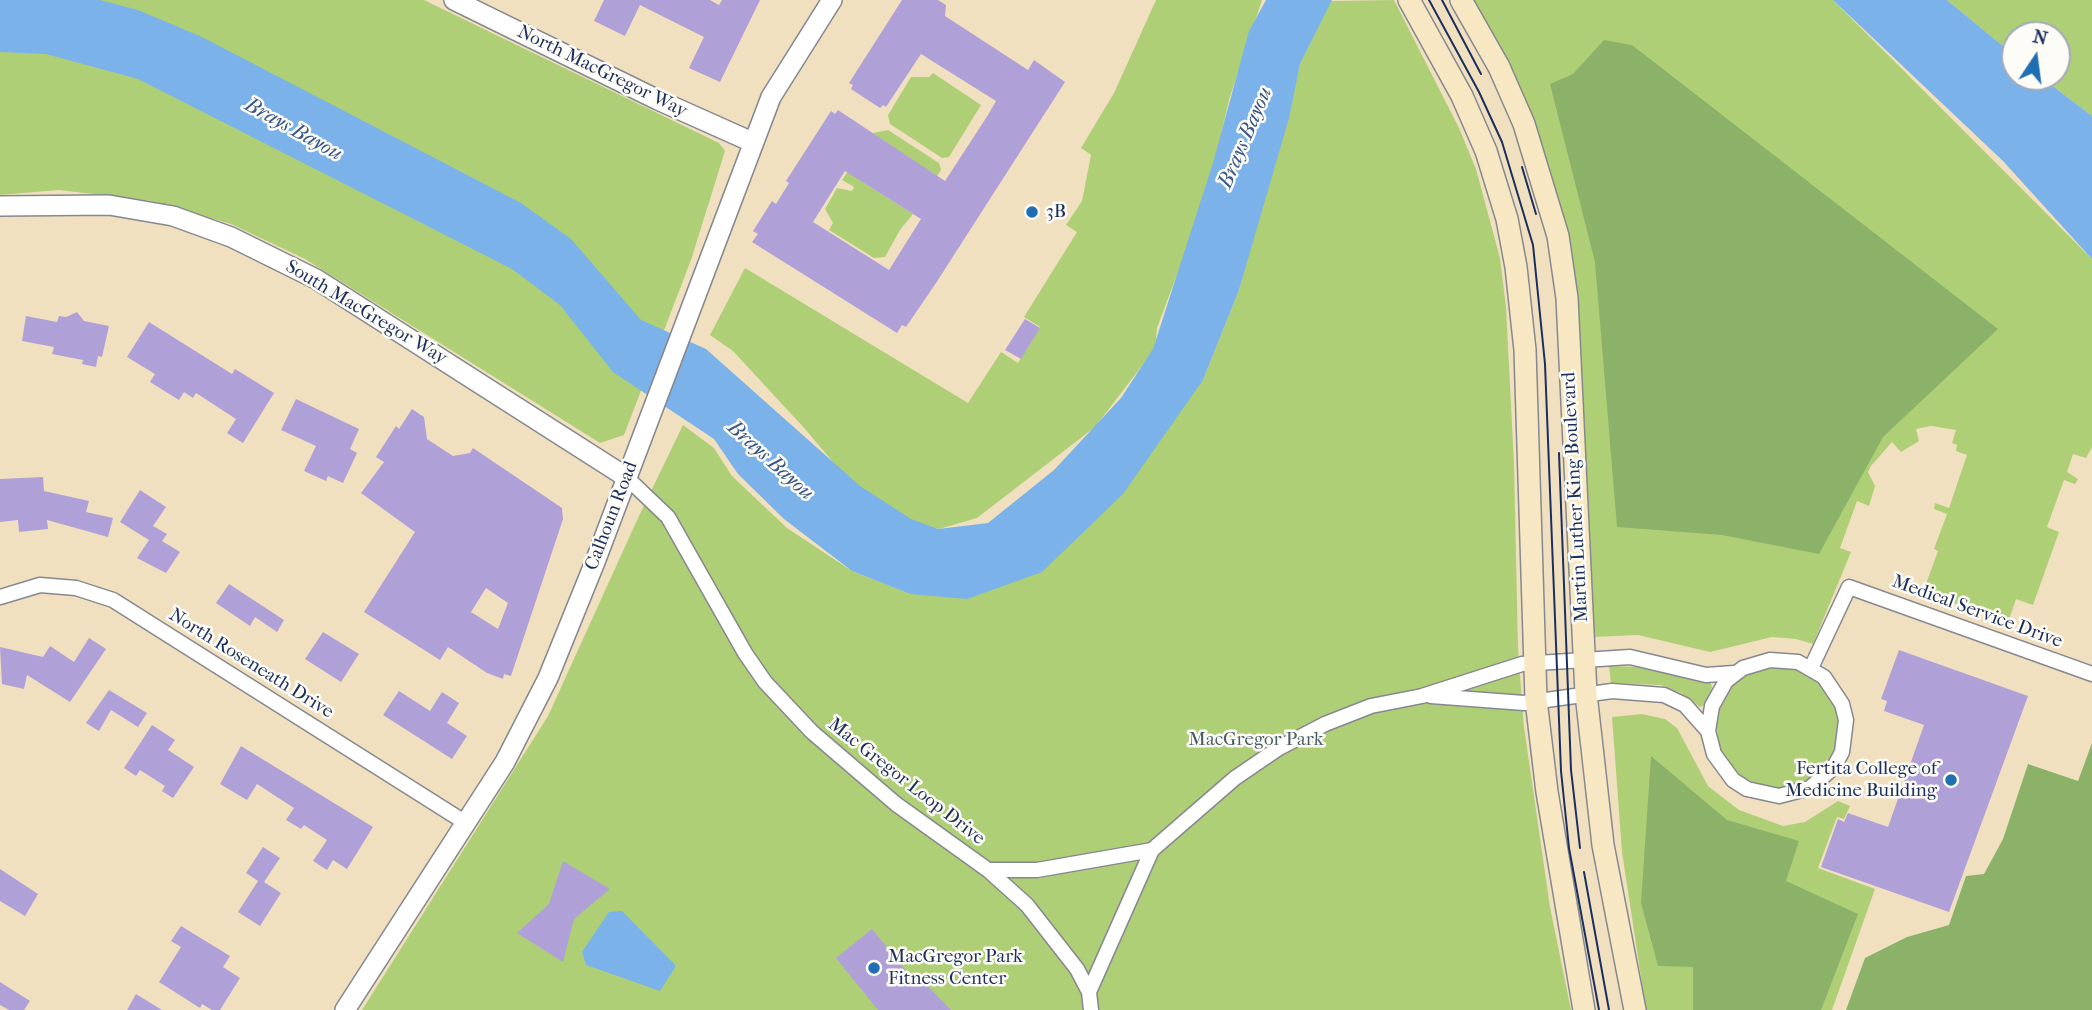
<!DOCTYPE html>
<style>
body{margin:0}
#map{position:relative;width:2092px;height:1010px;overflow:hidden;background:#f1e0c0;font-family:"IM FELL French Canon",serif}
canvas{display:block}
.north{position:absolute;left:2001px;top:21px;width:70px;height:70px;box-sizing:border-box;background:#fdfcf7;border:2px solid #a3aaba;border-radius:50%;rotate:13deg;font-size:19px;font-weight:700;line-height:28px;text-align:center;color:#1b2f5e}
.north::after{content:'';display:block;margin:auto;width:24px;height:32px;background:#1f6fb2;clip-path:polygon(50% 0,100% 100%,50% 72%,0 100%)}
</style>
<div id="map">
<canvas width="2092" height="1010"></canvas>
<div class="north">N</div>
</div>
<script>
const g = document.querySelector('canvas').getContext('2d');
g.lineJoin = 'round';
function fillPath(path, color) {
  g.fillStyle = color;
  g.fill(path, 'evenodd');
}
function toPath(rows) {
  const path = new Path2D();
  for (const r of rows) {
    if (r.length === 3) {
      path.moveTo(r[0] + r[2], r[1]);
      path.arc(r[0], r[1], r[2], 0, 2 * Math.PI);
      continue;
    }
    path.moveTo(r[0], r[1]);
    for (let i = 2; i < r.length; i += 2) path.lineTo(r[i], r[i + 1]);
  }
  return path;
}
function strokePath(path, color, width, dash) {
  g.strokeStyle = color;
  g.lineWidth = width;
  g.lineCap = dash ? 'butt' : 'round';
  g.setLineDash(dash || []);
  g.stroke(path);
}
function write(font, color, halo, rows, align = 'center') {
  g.font = font + ' "IM FELL French Canon",serif';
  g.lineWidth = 5;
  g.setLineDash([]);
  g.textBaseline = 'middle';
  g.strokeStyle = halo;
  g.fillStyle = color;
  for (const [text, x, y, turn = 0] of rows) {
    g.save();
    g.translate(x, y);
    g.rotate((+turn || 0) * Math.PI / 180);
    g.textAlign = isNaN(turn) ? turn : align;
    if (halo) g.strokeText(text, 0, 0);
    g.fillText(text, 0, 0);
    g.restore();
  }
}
fillPath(toPath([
 [0,0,424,0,719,143,725,151,691,260,624,435,600,443,305,259,231,224,152,201,59,190,0,195],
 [1156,0,1262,0,1229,100,1208,192,1157,328,1155,349,1095,427,977,518,939,529,894,517,853,486,806,430,733,351,710,335,745,268,968,403,1001,352,1018,363,1040,327,1024,317,1077,232,1066,225,1082,201,1091,155,1081,148,1114,93],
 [1394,0,1459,128,1476,169,1500,258,1506,307,1514,463,1518,648,1524,727,1550,907,1571,1010,362,1010,548,716,638,518,683,425,714,448,732,476,787,528,852,571,910,594,1203,380,1239,290,1300,64,1331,1],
 [1471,0,1833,0,2092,259,2092,447,2086,458,2073,454,2067,472,2078,479,2075,484,2064,480,2047,527,2059,532,2033,605,2016,599,2008,623,1923,592,1938,551,1934,549,1947,514,1934,509,1935,503,1949,508,1967,455,1956,451,1957,445,1952,443,1956,430,1931,426,1916,429,1919,441,1901,452,1892,442,1871,466,1868,472,1875,486,1869,506,1857,501,1840,548,1851,552,1813,644,1796,639,1772,637,1710,652,1638,635,1593,637,1574,281],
 [1947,0,2092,0,2092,116,2041,77,2057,77,2057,35,2015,35,2015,56],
 [933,73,981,105,949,157,942,158,890,124,888,115,911,77,929,77],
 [888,130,939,163,941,170,931,185,865,145,873,133],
 [854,162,858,179,913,214,900,230,885,257,874,258,829,230,833,223,825,209,837,188,852,191,854,187,842,180],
 [1609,666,1641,667,1710,682,1712,687,1706,704,1700,707,1681,693,1661,685,1611,683],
 [1778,727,61],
 [1642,714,1665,719,1677,728,1708,786,1739,810,1783,826,1805,822,1838,801,1850,806,1844,819,1837,817,1818,868,1875,889,1832,1010,1646,1010,1622,852,1612,717]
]), '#afcf77');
fillPath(toPath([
 [1604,40,1632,45,1998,329,1883,437,1819,554,1722,535,1617,527,1595,262,1550,84,1573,74],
 [2092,743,2092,1010,1846,1010,1865,958,1907,937,1949,925,1966,876,1984,874,2003,839,2028,764,2078,781],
 [1651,756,1727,820,1799,841,1786,881,1858,914,1821,1010,1693,1010,1693,967,1658,966,1641,903]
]), '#8bb268');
fillPath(toPath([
 [0,0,100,0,138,10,202,37,521,203,571,239,641,320,706,349,860,486,911,519,938,529,988,523,1054,470,1121,398,1153,349,1213,163,1249,31,1266,0,1332,0,1300,64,1289,118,1239,290,1203,380,1123,494,1042,572,967,599,910,594,852,571,784,519,738,474,714,439,613,372,560,305,512,269,138,79,46,54,0,52],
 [1833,0,1947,0,2015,56,2015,77,2041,77,2092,116,2092,259,2003,161],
 [622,911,676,966,660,991,586,965,582,952,609,912]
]), '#7ab2e9');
fillPath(toPath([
 [604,0,710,0,719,5,722,0,760,0,720,82,689,68,704,37,640,5,625,36,594,21],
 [902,0,938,0,946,5,945,16,1028,70,1034,60,1065,82,936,283,906,327,902,325,897,333,752,242,758,234,753,231,772,201,776,204,789,183,786,181,831,111,835,114,838,110,945,181,988,115,996,101,921,54,886,107,883,105,880,108,851,89,853,85,849,83],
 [845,171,921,219,889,270,813,222],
 [77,312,84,321,109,326,102,357,98,356,96,367,82,364,83,360,52,354,54,347,22,341,26,316,57,322,59,316,66,317],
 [1025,319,1040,328,1021,359,1005,350],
 [149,322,232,374,235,369,274,393,243,443,227,433,236,419,196,393,193,398,184,392,179,400,150,382,155,374,127,357],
 [296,399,359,429,350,449,357,453,343,483,328,476,326,481,304,471,316,446,281,430],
 [412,409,424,417,427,439,453,456,470,453,473,448,562,508,563,519,511,676,504,674,503,679,487,673,448,647,440,660,364,612,415,532,361,493,384,462,376,457,396,426,399,429],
 [486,588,508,603,498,629,471,612],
 [43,477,44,491,89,501,86,512,113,518,108,537,47,520,48,529,19,532,18,520,0,522,0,479],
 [140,490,166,507,153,526,167,534,162,541,180,552,166,573,137,558,149,540,120,522],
 [229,584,284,620,277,632,255,617,250,626,216,603],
 [323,632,359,654,341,682,305,659],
 [89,638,106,649,70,702,27,675,24,689,2,684,0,647,43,657,50,646,74,662],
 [1899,650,2028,696,1949,912,1821,867,1838,819,1844,822,1848,813,1888,827,1924,725,1884,711,1887,701,1881,699],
 [109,690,147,713,138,727,111,710,99,731,86,723],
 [399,691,430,711,442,692,459,703,447,723,467,736,452,759,383,715],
 [152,725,175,740,168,750,194,767,173,798,162,791,165,786,140,770,136,776,124,768],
 [241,746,373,827,347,869,333,860,327,870,313,861,327,840,304,825,301,829,286,820,294,808,257,784,247,800,220,784],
 [263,847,280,858,264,882,281,893,260,926,238,912,258,881,246,873],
 [563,861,610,889,574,919,563,962,517,933,549,904],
 [0,869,38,894,25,916,0,901],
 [181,926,230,956,223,967,240,978,220,1010,212,1010,202,1004,200,1008,159,982,181,947,171,941],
 [872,929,915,982,920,978,951,1010,878,1010,836,958],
 [0,982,30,1001,24,1010,9,1010,0,1005],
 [136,994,162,1010,127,1010]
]), '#afa0d8');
const minor = toPath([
 [626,477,668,517,745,653,765,682,812,732,896,804,988,870,1027,905,1077,969,1089,992,1091,1010],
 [0,597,40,585,76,588,113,600,466,823],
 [1811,668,1849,587,2092,674],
 [1431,696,1524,703,1612,691,1664,695,1685,705,1708,731,1714,754,1733,780,1747,789,1779,796,1810,788,1834,767,1842,752,1846,720,1842,704,1824,677,1798,662,1770,660,1743,668,1726,681,1712,706,1708,731],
 [988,870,1037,870,1152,850,1235,778,1279,748,1325,724,1371,706,1422,696,1522,664,1630,657,1706,675,1734,673],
 [1089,992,1152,850]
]);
const tertiary = toPath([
 [454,0,658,100,752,142],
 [0,206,109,205,173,216,231,237,316,279,626,477],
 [345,1010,505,762,548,678,595,562,771,97,832,0]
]);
const secondary = toPath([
 [1409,0,1462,96,1486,151,1507,219,1516,267,1525,350,1536,700,1547,792,1584,1010],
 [1461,0,1499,67,1524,124,1558,236,1567,298,1586,694,1603,845,1635,1010]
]);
strokePath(minor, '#86888f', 17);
strokePath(tertiary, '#86888f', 22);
strokePath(secondary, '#86888f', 24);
strokePath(minor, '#fff', 14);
strokePath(tertiary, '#fff', 19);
strokePath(secondary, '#f7e8c3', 21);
strokePath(toPath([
 [1429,0,1479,92,1502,142,1533,245,1545,364,1561,771,1569,848,1599,1010],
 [1442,0,1481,74],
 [1522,167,1536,214],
 [1559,453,1571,770,1580,848],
 [1584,872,1609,1010]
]), '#1b2f5e', 2);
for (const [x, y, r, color] of [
 [1032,212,7,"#1f6fb2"],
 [1951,780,7,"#1f6fb2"],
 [874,968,7,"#1f6fb2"]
]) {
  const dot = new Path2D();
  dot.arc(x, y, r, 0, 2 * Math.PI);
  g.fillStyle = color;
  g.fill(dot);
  strokePath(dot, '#fdfcf7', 2.5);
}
write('19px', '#1b2f5e', '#fdfcf7', [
 ["North MacGregor Way",602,72,26],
 ["South MacGregor Way",366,313,31],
 ["Martin Luther King Boulevard",1576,497,-93],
 ["Calhoun Road",612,516,-69],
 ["Medical Service Drive",1977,612,20],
 ["North Roseneath Drive",251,664,32],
 ["Mac Gregor Loop Drive",906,782,38]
]);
write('19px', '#1b2f5e', '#fdfcf7', [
 ["3B",1046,212],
 ["Fertita College of",1937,769,"right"],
 ["Medicine Building",1937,791,"right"],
 ["MacGregor Park",888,957],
 ["Fitness Center",888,979]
], 'left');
write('19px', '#475f66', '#fdfcf7', [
 ["MacGregor Park",1256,740]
]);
write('italic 21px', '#385688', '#fdfcf7', [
 ["Brays Bayou",293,130,29],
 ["Brays Bayou",1246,138,-67],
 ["Brays Bayou",770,461,42]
]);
</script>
